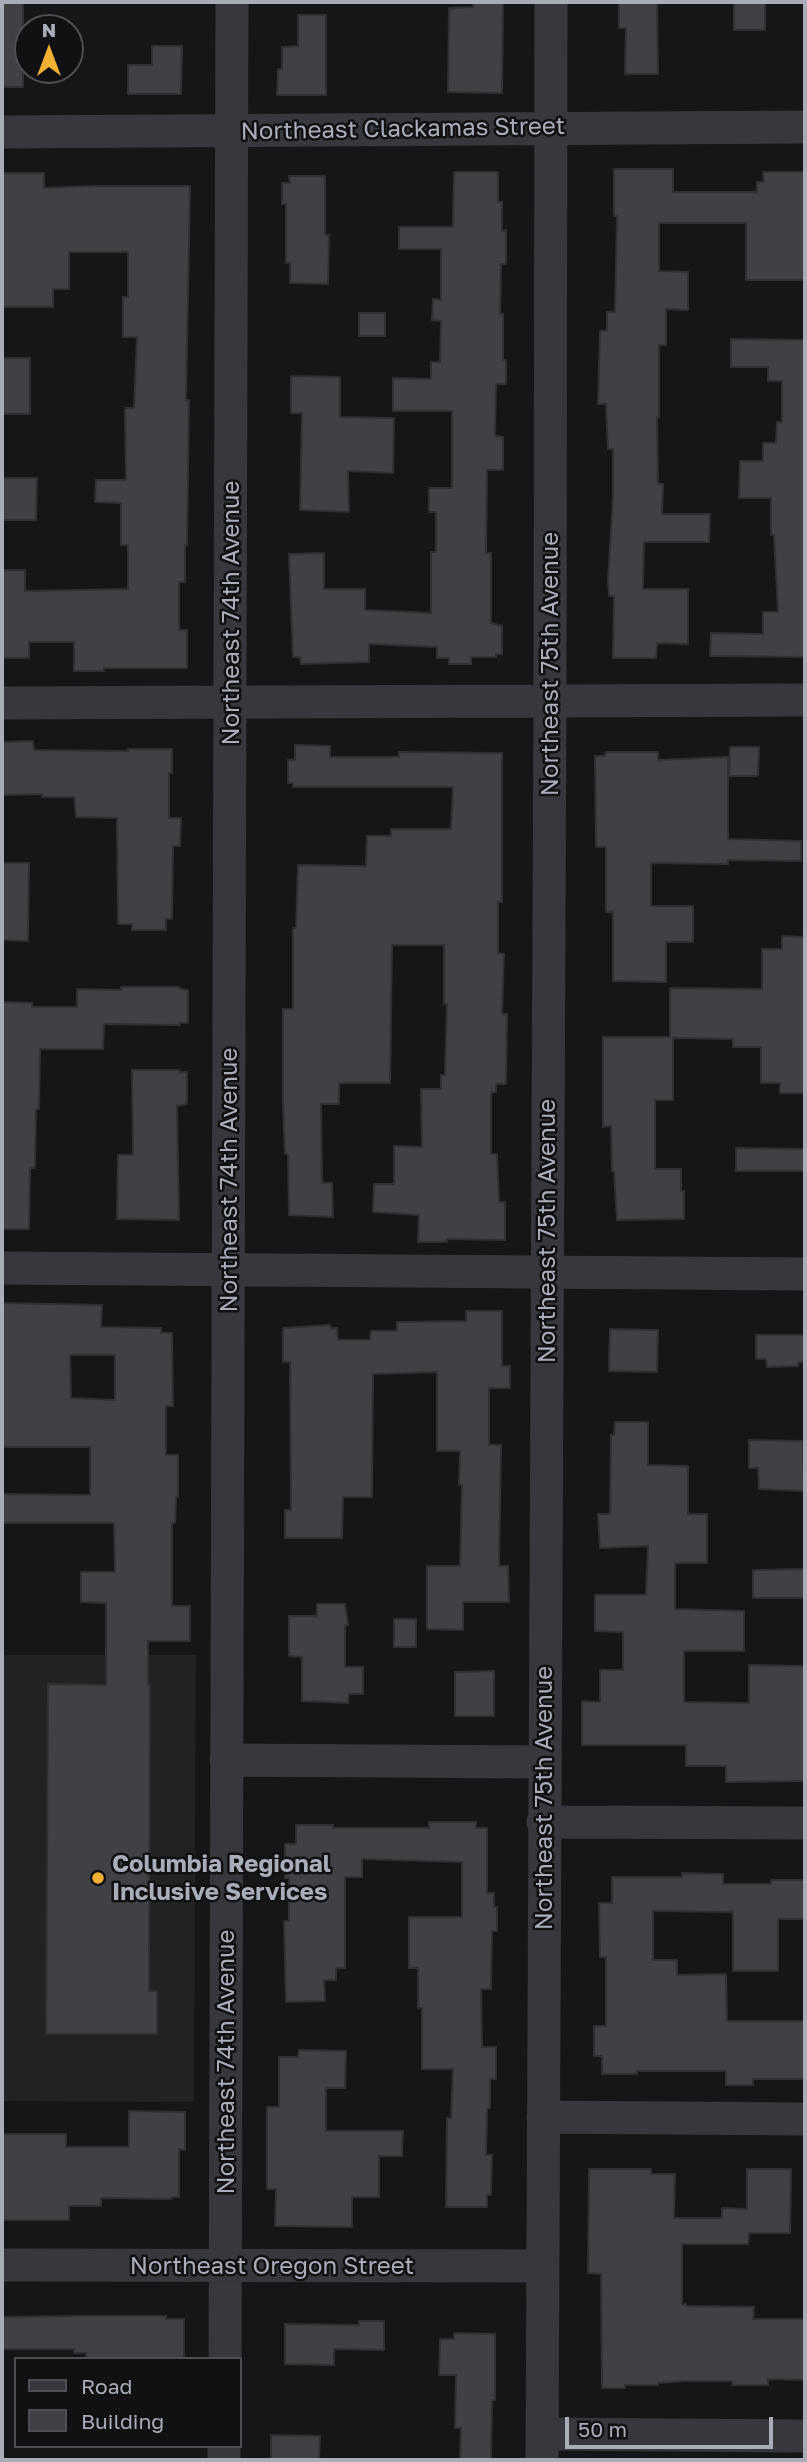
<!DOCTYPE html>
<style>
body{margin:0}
#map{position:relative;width:807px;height:2462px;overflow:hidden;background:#161618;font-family:"Golos Text",sans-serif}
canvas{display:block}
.frame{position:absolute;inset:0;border:4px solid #a8adb8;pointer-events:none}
.legend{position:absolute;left:14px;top:2357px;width:228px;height:91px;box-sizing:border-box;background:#111113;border:2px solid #4d4f55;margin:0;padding:9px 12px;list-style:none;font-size:21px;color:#a8adb8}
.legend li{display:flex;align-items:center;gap:14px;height:35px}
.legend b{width:35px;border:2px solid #4d4f55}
.north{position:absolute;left:14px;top:14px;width:70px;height:70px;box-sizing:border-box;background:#111113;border:2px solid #4d4f55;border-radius:50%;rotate:0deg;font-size:19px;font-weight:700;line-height:28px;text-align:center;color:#a8adb8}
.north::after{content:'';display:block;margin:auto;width:24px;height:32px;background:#f2b134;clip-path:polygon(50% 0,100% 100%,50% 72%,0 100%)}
.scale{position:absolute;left:565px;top:2417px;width:208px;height:32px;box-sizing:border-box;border:4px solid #a8adb8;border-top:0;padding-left:9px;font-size:21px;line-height:24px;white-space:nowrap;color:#a8adb8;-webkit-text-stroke:5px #111113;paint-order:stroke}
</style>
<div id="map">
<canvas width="807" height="2462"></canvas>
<div class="frame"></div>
<ul class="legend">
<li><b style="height:9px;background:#37383d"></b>Road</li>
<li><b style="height:19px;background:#404145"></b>Building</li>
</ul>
<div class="north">N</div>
<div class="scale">50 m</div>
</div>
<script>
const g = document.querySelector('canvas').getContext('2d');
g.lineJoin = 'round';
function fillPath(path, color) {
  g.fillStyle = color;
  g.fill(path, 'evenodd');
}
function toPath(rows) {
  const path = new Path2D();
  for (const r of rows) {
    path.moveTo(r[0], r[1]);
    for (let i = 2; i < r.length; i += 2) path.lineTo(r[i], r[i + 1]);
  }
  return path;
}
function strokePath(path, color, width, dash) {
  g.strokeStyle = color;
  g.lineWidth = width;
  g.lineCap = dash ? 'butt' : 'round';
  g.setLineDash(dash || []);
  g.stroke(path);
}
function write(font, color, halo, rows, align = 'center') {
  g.font = font + ' "Golos Text",sans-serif';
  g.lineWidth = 5;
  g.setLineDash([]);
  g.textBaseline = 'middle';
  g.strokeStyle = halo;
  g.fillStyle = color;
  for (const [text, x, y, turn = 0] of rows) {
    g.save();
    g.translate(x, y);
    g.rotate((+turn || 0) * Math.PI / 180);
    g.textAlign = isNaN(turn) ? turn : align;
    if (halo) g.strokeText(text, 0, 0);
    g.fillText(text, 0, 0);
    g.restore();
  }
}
fillPath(toPath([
 [2,1655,196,1655,194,2102,2,2101]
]), '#222225');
const building = toPath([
 [2,2,23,2,23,87,2,87,2,2],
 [473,2,503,2,502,93,448,92,449,8,473,7,473,2],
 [619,2,657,2,658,74,625,74,626,28,619,28,619,2],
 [734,2,765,2,765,30,734,30,734,2],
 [298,15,326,15,326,95,277,95,278,69,282,69,282,47,298,46,298,15],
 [152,46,182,46,181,94,128,94,128,65,152,65,152,46],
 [614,169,673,169,673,192,757,192,757,182,764,182,763,172,805,172,805,280,746,280,746,223,659,223,659,271,688,272,688,310,666,309,666,345,659,345,659,417,657,417,658,484,663,484,662,514,710,514,709,542,644,542,643,589,688,589,688,644,657,643,656,658,613,658,614,596,609,596,608,580,613,498,613,449,608,449,606,404,598,404,600,331,607,331,607,312,615,312,617,216,614,216,614,169],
 [454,172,498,172,498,202,502,202,502,231,506,230,506,264,501,264,500,314,503,314,503,360,506,360,506,384,496,384,495,434,496,436,503,437,503,470,487,470,486,553,491,553,491,623,502,626,502,654,496,654,496,657,471,657,471,664,449,664,449,658,437,658,437,647,369,644,369,662,301,664,300,657,293,657,289,554,324,553,324,589,365,589,365,610,431,613,431,552,436,552,436,512,429,512,429,488,452,488,452,411,393,411,393,378,431,379,431,362,440,362,441,321,432,320,433,299,441,300,441,249,399,249,399,227,453,227,454,172],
 [2,173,44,173,44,188,94,186,190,186,186,400,189,400,187,545,185,545,185,582,179,582,179,630,187,630,187,668,104,668,104,671,74,671,74,642,29,642,29,658,2,658,2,570,25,570,25,591,128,589,128,545,121,545,121,503,95,502,96,480,126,480,125,408,134,408,137,337,123,337,123,297,128,297,128,252,69,252,69,289,53,289,53,307,2,307,2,173],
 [289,176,325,176,325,235,329,235,328,284,290,283,290,263,286,263,286,204,282,204,282,183,290,183,289,176],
 [359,313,385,313,385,336,359,336,359,313],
 [731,339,805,340,805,657,710,656,711,633,763,634,763,612,778,612,774,535,771,535,771,498,739,498,740,461,763,461,763,443,776,443,777,422,782,422,782,381,768,381,768,367,731,367,731,339],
 [2,358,30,358,30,414,2,414,2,358],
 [291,376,340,377,340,417,394,418,393,473,348,471,349,512,300,510,302,413,291,413,291,376],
 [2,478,37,478,36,520,2,520,2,478],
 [33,741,34,750,128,751,128,749,172,749,172,773,169,773,169,818,181,818,180,846,173,846,172,919,166,919,166,930,132,930,132,924,118,924,117,818,76,817,74,797,42,797,42,794,2,795,2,742,33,741],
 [295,745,330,746,330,757,399,757,399,752,502,753,502,902,498,902,498,953,504,954,502,1014,507,1014,506,1084,496,1084,496,1092,491,1092,491,1154,497,1154,499,1202,505,1202,505,1240,447,1239,447,1242,418,1242,419,1215,373,1212,374,1184,394,1184,394,1146,422,1147,421,1089,441,1089,441,1075,445,1075,447,1004,444,1004,444,945,392,945,390,1083,339,1083,339,1104,321,1104,322,1183,332,1183,333,1217,289,1215,288,1154,285,1154,283,1104,283,1009,293,1009,293,928,296,928,298,865,366,866,367,836,391,836,391,829,451,829,453,787,293,787,293,783,288,783,288,760,295,760,295,745],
 [730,747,759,747,758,776,729,776,730,747],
 [606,752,658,752,658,760,728,757,728,839,801,841,801,861,728,860,728,864,651,863,651,906,693,906,693,942,666,942,666,982,613,981,613,912,606,912,606,847,596,847,595,756,605,756,606,752],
 [2,863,29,863,28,941,2,940,2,863],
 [782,936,805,937,805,1093,780,1093,780,1083,761,1083,761,1047,733,1047,733,1039,673,1038,673,1100,655,1100,655,1169,681,1169,681,1191,684,1191,684,1219,617,1220,614,1171,612,1171,611,1126,603,1127,603,1037,670,1037,670,988,762,989,762,949,782,949,782,936],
 [121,987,179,987,180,989,188,990,188,1023,180,1023,180,1025,104,1024,103,1049,40,1049,39,1109,36,1109,35,1168,30,1168,29,1229,2,1229,2,1002,32,1003,32,1007,77,1007,77,989,121,990,121,987],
 [132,1070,179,1070,179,1072,187,1072,187,1104,177,1106,179,1220,117,1219,118,1155,133,1155,132,1070],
 [736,1148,805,1149,805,1171,736,1171,736,1148],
 [2,1303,102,1305,101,1327,161,1328,161,1333,172,1333,173,1406,166,1406,166,1455,178,1455,178,1497,176,1497,175,1523,172,1523,172,1606,190,1606,190,1641,148,1641,148,1685,150,1685,149,1991,157,1991,157,2034,46,2034,48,1684,106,1685,106,1603,81,1602,81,1572,115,1572,114,1523,2,1523,2,1494,90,1495,90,1447,2,1447,2,1303],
 [70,1355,115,1355,115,1400,71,1398,70,1355],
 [466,1311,502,1311,502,1366,510,1366,510,1388,489,1388,489,1445,501,1445,499,1566,508,1566,509,1602,463,1602,463,1630,427,1629,427,1566,460,1566,462,1485,459,1485,460,1451,437,1451,437,1372,373,1374,372,1497,343,1497,342,1538,285,1538,285,1510,291,1510,290,1362,283,1362,283,1328,330,1325,331,1328,337,1328,338,1340,370,1340,371,1331,397,1331,397,1322,466,1321,466,1311],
 [610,1329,658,1330,657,1372,609,1371,610,1329],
 [756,1335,805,1335,805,1362,798,1362,798,1366,767,1367,766,1359,756,1359,756,1335],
 [615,1422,648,1422,648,1465,688,1466,688,1514,707,1514,707,1563,675,1563,675,1609,744,1611,744,1651,684,1651,684,1702,749,1703,749,1665,805,1666,805,1781,726,1782,726,1766,686,1766,686,1745,582,1745,582,1701,600,1702,600,1670,623,1670,623,1632,595,1631,595,1595,646,1595,648,1546,600,1548,598,1514,610,1514,611,1435,614,1435,615,1422],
 [749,1440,803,1441,804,1491,759,1489,758,1468,749,1468,749,1440],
 [805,1569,805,1598,753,1598,753,1570,805,1569],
 [317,1604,345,1604,348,1625,345,1625,345,1667,363,1667,363,1694,349,1694,348,1703,302,1701,302,1657,289,1656,289,1616,317,1616,317,1604],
 [394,1619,416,1619,416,1647,394,1647,394,1619],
 [494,1671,494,1716,455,1716,455,1672,494,1671],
 [429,1822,476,1822,476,1828,487,1828,487,1893,494,1893,494,1907,497,1907,497,1931,492,1931,491,1989,481,1989,482,2047,496,2047,496,2079,490,2079,490,2108,487,2109,486,2155,492,2155,491,2195,487,2195,487,2207,446,2207,447,2118,451,2118,453,2069,422,2069,422,2008,418,2008,418,1968,409,1968,409,1917,462,1917,462,1862,362,1859,362,1877,345,1877,345,1968,336,1968,336,1980,324,1980,325,2001,286,2002,284,1921,289,1921,289,1878,285,1878,285,1844,296,1844,296,1825,333,1825,333,1828,429,1828,429,1822],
 [682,1873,723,1874,723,1884,771,1884,771,1880,805,1880,805,1919,778,1919,778,1971,733,1971,733,1912,653,1911,653,1960,677,1960,677,1975,726,1974,727,2021,805,2021,805,2079,753,2079,753,2085,726,2085,726,2071,637,2071,637,2074,602,2074,602,2056,594,2056,594,2026,606,2026,606,1957,600,1957,599,1903,612,1903,612,1877,682,1877,682,1873],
 [299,2050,346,2051,345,2088,326,2088,326,2131,403,2131,402,2156,379,2156,379,2197,352,2197,352,2227,275,2226,276,2189,267,2189,267,2107,279,2107,279,2057,298,2057,299,2050],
 [129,2111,185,2112,185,2150,179,2149,179,2197,172,2197,172,2199,101,2198,101,2206,69,2206,69,2220,2,2220,2,2134,66,2134,66,2147,129,2147,129,2111],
 [589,2169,651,2169,651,2174,675,2174,674,2218,722,2218,722,2208,747,2209,747,2169,791,2169,790,2233,749,2233,748,2244,682,2244,682,2304,686,2304,686,2306,754,2307,753,2319,805,2319,805,2380,768,2379,768,2385,732,2385,732,2381,686,2381,658,2383,658,2385,625,2385,625,2388,602,2388,601,2274,588,2273,589,2169],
 [74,2316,166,2316,166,2319,184,2319,184,2359,86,2359,86,2353,74,2353,74,2349,2,2349,2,2317,74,2316],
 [359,2321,384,2321,384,2350,334,2349,334,2365,285,2364,285,2324,359,2325,359,2321],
 [454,2333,495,2334,495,2400,492,2400,491,2460,460,2460,461,2428,455,2428,456,2375,439,2375,440,2339,454,2339,454,2333],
 [271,2435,320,2436,319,2460,271,2459,271,2435]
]);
fillPath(building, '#404145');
strokePath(building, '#303034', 2);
strokePath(toPath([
 [2,132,805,127],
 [2,703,805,700],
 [2,1268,805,1274],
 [226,1760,544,1762],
 [543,1822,805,1823],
 [543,2117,805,2119],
 [2,2265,542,2266],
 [225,2359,232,2],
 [542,2434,805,2436],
 [224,2460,224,2446],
 [542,2460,550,700,551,2]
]), '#37383d', 33);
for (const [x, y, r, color] of [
 [98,1878,7,"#f2b134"]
]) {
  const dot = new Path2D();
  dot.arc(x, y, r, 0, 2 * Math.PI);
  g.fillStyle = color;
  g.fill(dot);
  strokePath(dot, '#111113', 2.5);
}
write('24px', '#a8adb8', '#111113', [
 ["Northeast Clackamas Street",403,129,-1],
 ["Northeast 74th Avenue",231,613,-90],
 ["Northeast 75th Avenue",550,664,-90],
 ["Northeast 74th Avenue",229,1180,-90],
 ["Northeast 75th Avenue",547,1231,-90],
 ["Northeast 75th Avenue",544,1798,-90],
 ["Northeast 74th Avenue",226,2062,-90],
 ["Northeast Oregon Street",272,2266]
]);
write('bold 24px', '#a8adb8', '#111113', [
 ["Columbia Regional",112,1864],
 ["Inclusive Services",112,1892]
], 'left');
</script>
